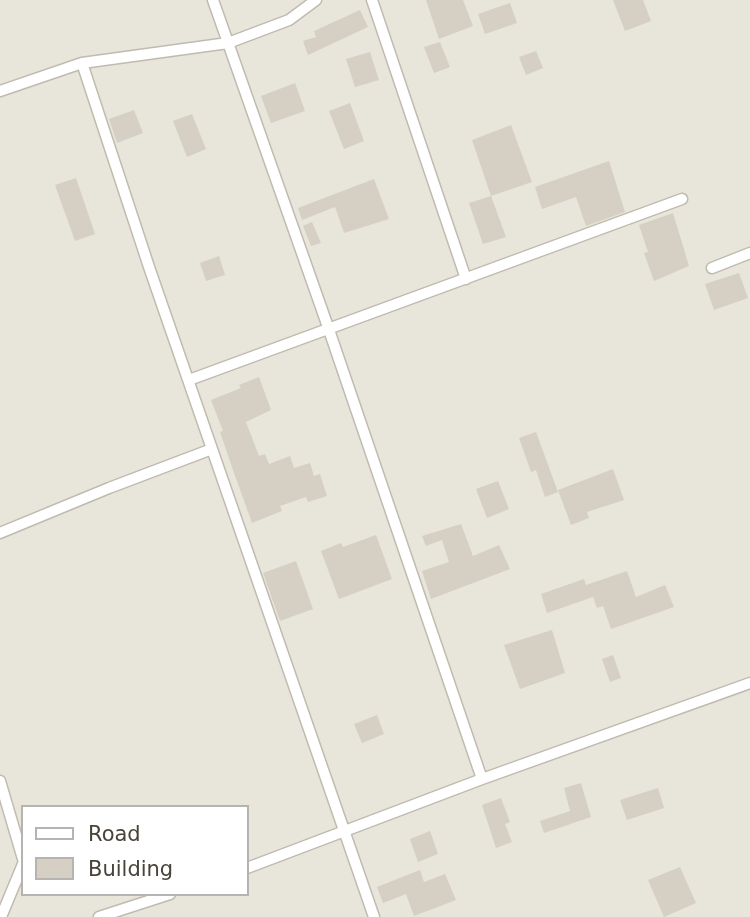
<!DOCTYPE html>
<style>
body{margin:0}
#map{position:relative;width:750px;height:917px;overflow:hidden;background:#f5f3ec;font-family:"DejaVu Sans",sans-serif}
canvas{display:block}
.legend{position:absolute;left:21px;top:805px;width:228px;height:91px;box-sizing:border-box;background:#fff;border:2px solid #b6b4b0;margin:0;padding:9px 12px;list-style:none;font-size:21px;color:#49443a}
.legend li{display:flex;align-items:center;gap:14px;height:35px}
.legend b{width:35px;border:2px solid #b6b4b0}
</style>
<div id="map">
<canvas width="750" height="917"></canvas>
<ul class="legend">
<li><b style="height:9px;background:#fff"></b>Road</li>
<li><b style="height:19px;background:#d5d0c3"></b>Building</li>
</ul>
</div>
<script>
const g = document.querySelector('canvas').getContext('2d');
g.lineJoin = 'round';
function fillPath(path, color) {
  g.fillStyle = color;
  g.fill(path, 'evenodd');
}
function toPath(rows) {
  const path = new Path2D();
  for (const r of rows) {
    path.moveTo(r[0], r[1]);
    for (let i = 2; i < r.length; i += 2) path.lineTo(r[i], r[i + 1]);
  }
  return path;
}
function strokePath(path, color, width, dash) {
  g.strokeStyle = color;
  g.lineWidth = width;
  g.lineCap = dash ? 'butt' : 'round';
  g.setLineDash(dash || []);
  g.stroke(path);
}
fillPath(toPath([
 [0,0,750,0,750,917,0,917],
 [23,807,247,807,247,894,23,894]
]), '#e8e5db');
fillPath(toPath([
 [426,0,463,0,473,26,439,39],
 [613,0,643,0,651,21,625,31],
 [510,3,517,23,485,34,478,14],
 [360,10,368,27,308,55,303,41,316,37,314,31],
 [440,42,450,67,434,73,424,47],
 [536,51,543,68,526,75,519,57],
 [370,52,379,80,355,87,346,59],
 [295,83,305,111,271,123,261,96],
 [350,103,364,141,344,149,329,111],
 [134,110,143,133,117,143,109,119],
 [192,114,206,149,187,157,173,121],
 [511,125,532,182,491,196,472,140],
 [609,161,625,212,586,226,576,197,542,209,535,187],
 [76,178,95,234,75,241,55,185],
 [374,179,389,219,344,233,335,207,302,220,298,208],
 [491,196,506,237,483,244,469,203],
 [673,213,689,266,654,281,644,253,648,252,639,225],
 [312,222,321,243,311,246,303,226],
 [219,256,225,275,206,281,200,263],
 [739,273,748,298,714,310,705,284],
 [259,377,271,410,246,422,259,456,265,454,269,464,290,456,294,468,310,463,314,476,320,474,327,496,308,502,306,497,280,506,282,511,252,523,233,470,220,432,223,431,211,400,241,388,239,385],
 [536,432,558,492,545,497,536,470,531,472,519,438],
 [613,469,624,500,587,512,589,518,571,525,558,490],
 [498,481,509,509,487,518,476,489],
 [461,524,473,556,499,545,510,569,431,599,422,571,449,562,442,540,426,546,422,536],
 [376,535,392,579,339,599,321,551,341,543,343,547],
 [296,561,313,609,280,621,263,573],
 [627,571,636,597,665,585,674,607,611,629,603,606,597,608,593,597,547,613,541,594,584,579,586,585],
 [552,630,565,673,520,689,504,645],
 [613,655,621,678,610,682,602,659],
 [377,715,384,734,362,743,354,724],
 [581,783,591,817,544,833,540,821,570,811,564,788],
 [658,788,664,808,627,820,620,800],
 [501,798,510,822,505,824,512,842,496,848,482,805],
 [430,831,438,854,418,862,410,839],
 [680,867,696,903,664,917,648,880],
 [420,870,424,882,445,874,456,900,414,916,406,894,383,903,377,887]
]), '#d5d0c3');
const street = toPath([
 [213,0,328,327,482,779],
 [372,0,466,279],
 [82,63,149,267,374,917],
 [0,91,82,63,228,43,289,20,316,0],
 [712,268,750,253],
 [189,380,682,199],
 [0,533,109,488,212,449],
 [0,781,23,859],
 [247,868,482,779,750,683],
 [1,917,23,864],
 [99,917,170,894]
]);
strokePath(street, '#c0bbb0', 13);
strokePath(street, '#fff', 10);
</script>
